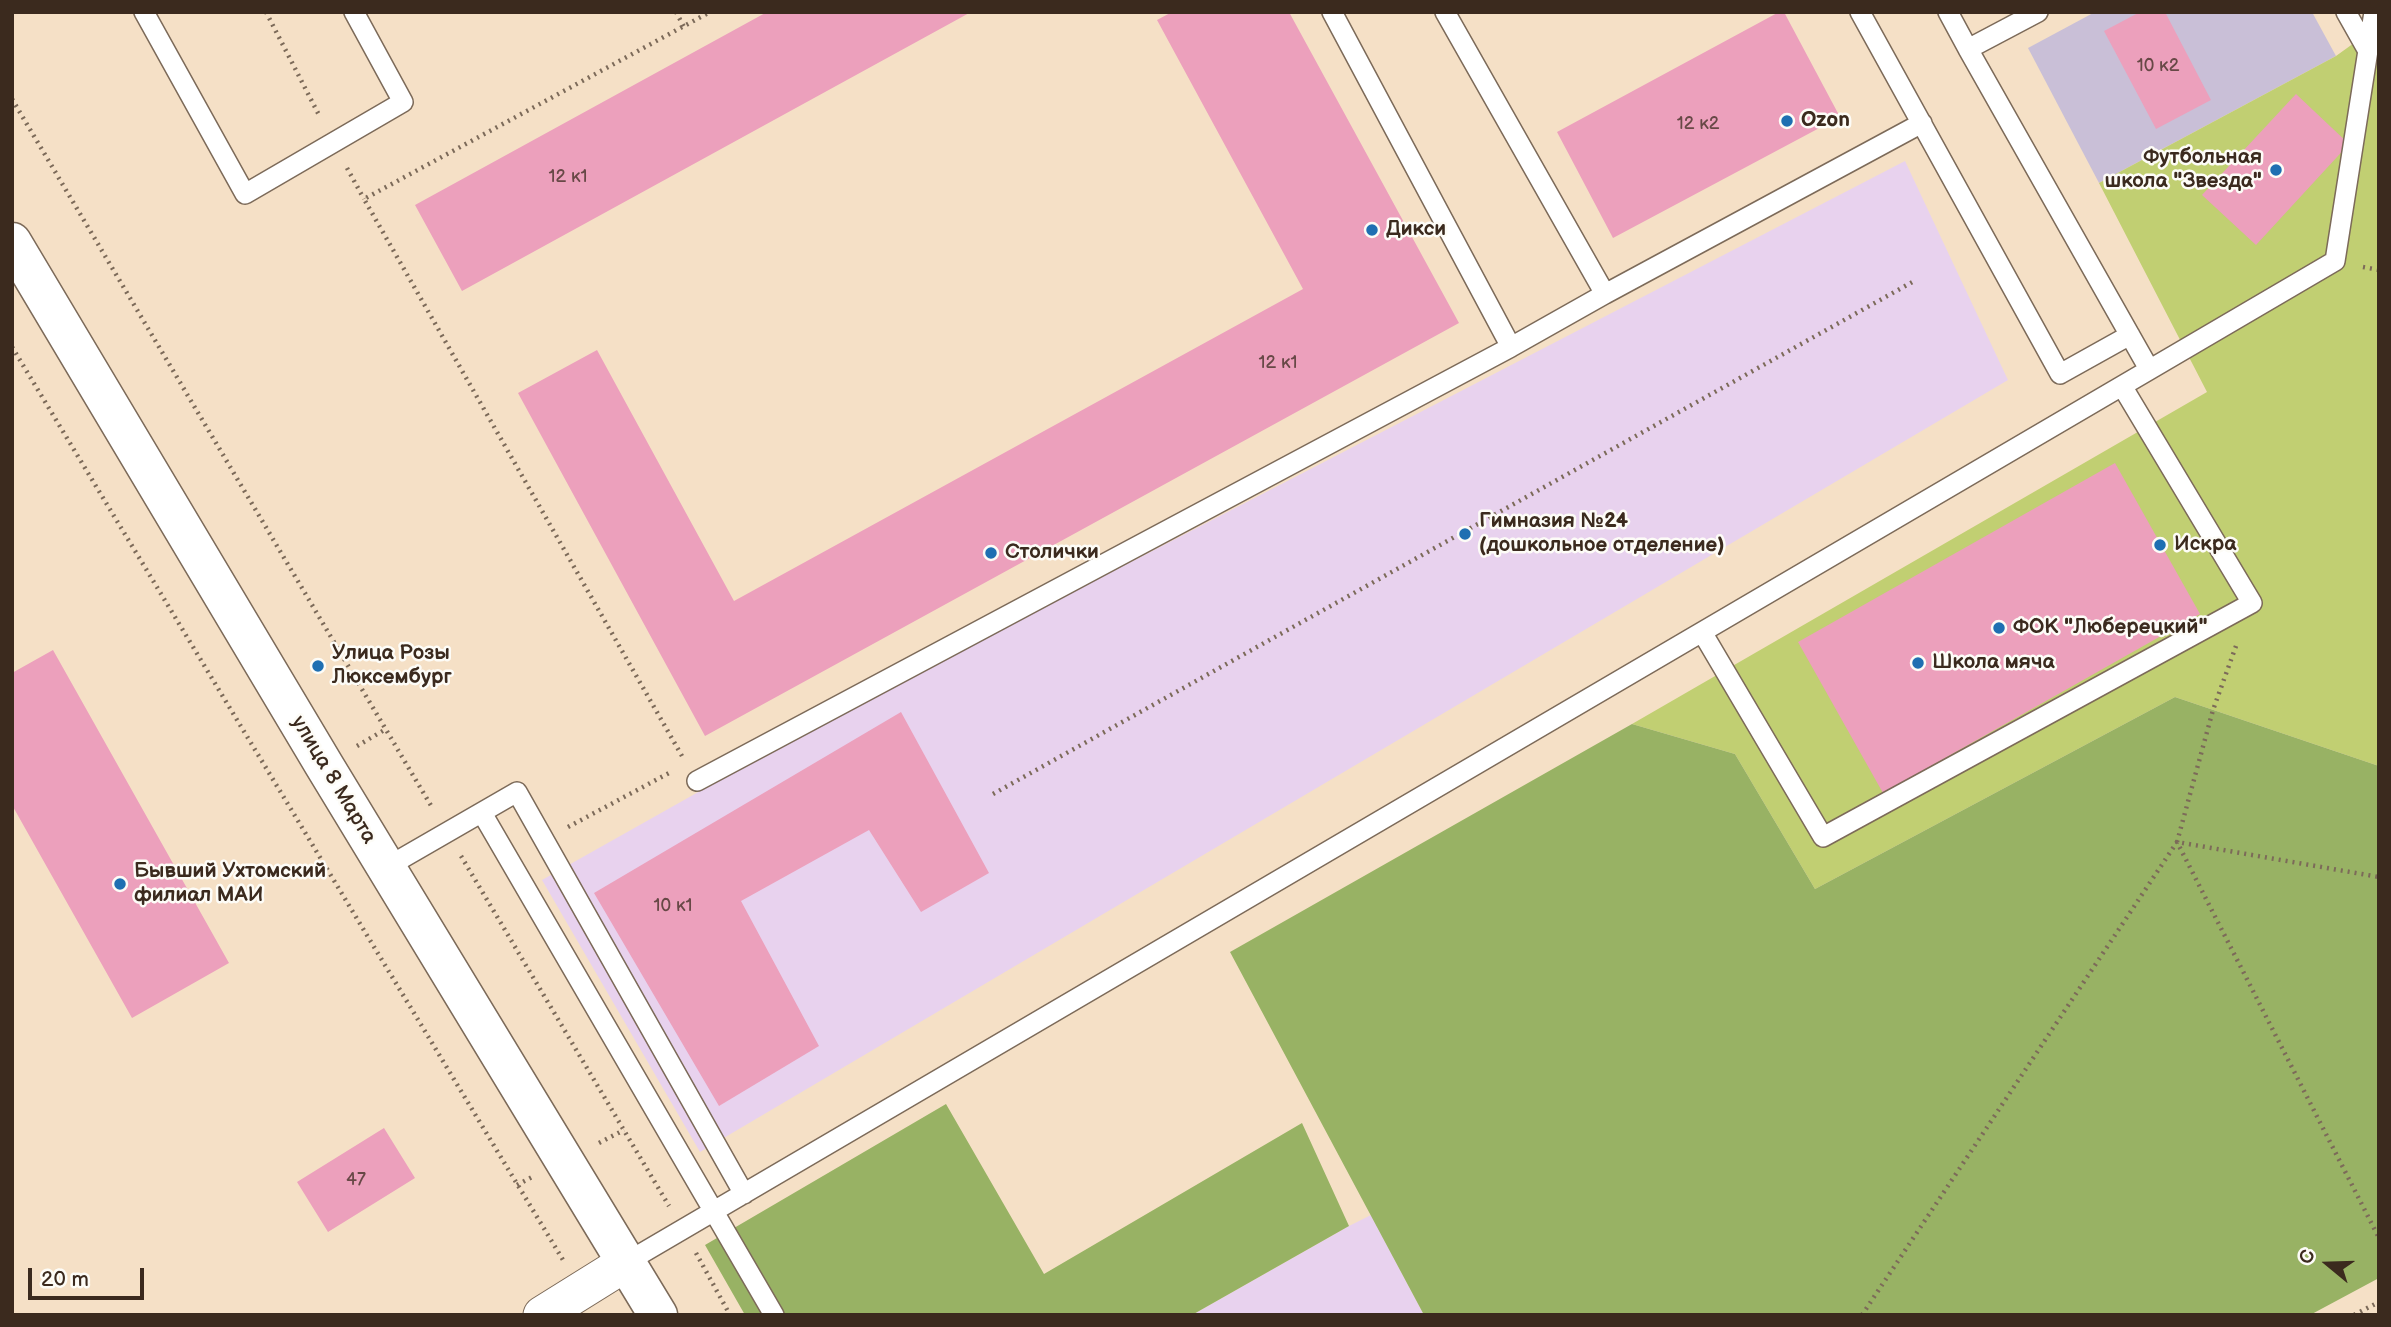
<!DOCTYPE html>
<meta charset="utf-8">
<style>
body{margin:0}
#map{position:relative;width:2391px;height:1327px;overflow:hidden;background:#f5e0c6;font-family:"Balsamiq Sans",sans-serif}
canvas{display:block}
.frame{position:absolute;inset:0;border:14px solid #3b2a1e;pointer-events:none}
.north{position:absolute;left:2293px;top:1229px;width:70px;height:70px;-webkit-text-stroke:5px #fdfcf7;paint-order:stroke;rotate:289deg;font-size:19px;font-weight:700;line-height:28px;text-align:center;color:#3b2a1e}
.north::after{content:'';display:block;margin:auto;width:24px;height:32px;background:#3b2a1e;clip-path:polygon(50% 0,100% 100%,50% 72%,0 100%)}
.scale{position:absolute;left:28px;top:1268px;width:116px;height:32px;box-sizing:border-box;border:4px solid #3b2a1e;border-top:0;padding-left:9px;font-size:21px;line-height:24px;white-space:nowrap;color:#3b2a1e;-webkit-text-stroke:5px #fdfcf7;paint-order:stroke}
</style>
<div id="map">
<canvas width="2391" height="1327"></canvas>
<div class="frame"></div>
<div class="north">С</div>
<div class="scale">20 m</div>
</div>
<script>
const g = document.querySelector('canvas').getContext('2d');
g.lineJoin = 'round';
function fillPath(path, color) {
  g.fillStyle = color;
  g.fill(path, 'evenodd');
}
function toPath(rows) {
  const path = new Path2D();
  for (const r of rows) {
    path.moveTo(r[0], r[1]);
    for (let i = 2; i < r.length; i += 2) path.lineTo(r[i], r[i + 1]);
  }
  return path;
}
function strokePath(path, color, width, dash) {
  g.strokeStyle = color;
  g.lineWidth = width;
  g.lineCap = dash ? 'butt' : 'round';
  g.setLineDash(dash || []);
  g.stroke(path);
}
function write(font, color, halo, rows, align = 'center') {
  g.font = font + ' "Balsamiq Sans",sans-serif';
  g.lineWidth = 5;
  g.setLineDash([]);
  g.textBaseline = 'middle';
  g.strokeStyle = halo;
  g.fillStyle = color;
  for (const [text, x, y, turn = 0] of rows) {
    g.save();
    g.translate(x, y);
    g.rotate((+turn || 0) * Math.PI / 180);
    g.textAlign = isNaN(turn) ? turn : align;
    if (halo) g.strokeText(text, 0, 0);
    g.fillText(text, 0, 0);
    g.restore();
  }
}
fillPath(toPath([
 [1905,161,2008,380,700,1152,542,880,828,719],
 [1371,1215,1424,1315,1192,1315,1349,1226]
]), '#e8d2ee');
fillPath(toPath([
 [2095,12,2312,12,2336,56,2099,183,2028,48]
]), '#c9bfd7');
fillPath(toPath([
 [2379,25,2379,766,2175,697,1815,889,1735,754,1632,724,2207,392,2099,183,2336,56]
]), '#c1cf72');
fillPath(toPath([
 [2175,697,2379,766,2379,1278,2310,1315,1424,1315,1230,952,1632,724,1735,754,1815,889],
 [946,1104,1044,1274,1302,1123,1349,1226,1192,1315,745,1315,705,1245]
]), '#98b264');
fillPath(toPath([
 [767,12,971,12,462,291,415,205],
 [1172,12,1289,12,1459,323,705,736,518,393,597,350,734,601,1303,289,1157,20],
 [1779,12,1784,12,1840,117,1613,238,1557,132],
 [2140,12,2165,12,2211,100,2156,129,2104,31],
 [2296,94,2349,144,2256,245,2202,195],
 [2115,463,2200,614,1883,793,1798,642],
 [53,650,229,963,132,1018,12,805,12,673],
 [901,712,989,873,921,912,869,830,741,901,819,1046,719,1106,594,893],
 [384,1128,415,1178,328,1232,297,1182]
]), '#eca0bc');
const service = toPath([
 [144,12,245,194,403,102,354,12],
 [1332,12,1511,347,1605,294],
 [1445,12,1605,294,1922,123],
 [1860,12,2060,374,2130,335],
 [1948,12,1968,49],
 [2038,12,1968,49,2149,369],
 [2346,12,2368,51],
 [1702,632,1823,837,2252,603,2122,386],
 [697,781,1511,347],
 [482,813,774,1315],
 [387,867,517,792,744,1194],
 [627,1262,2335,261,2374,12]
]);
const minor = toPath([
 [542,1315,627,1262]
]);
const tertiary = toPath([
 [12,242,324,765,658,1315]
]);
strokePath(service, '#7c6a59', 22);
strokePath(minor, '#7c6a59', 39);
strokePath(tertiary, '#7c6a59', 41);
strokePath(toPath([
 [266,12,320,117],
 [676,12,684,27],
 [12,99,433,809],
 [347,168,364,199],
 [2363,267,2379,270],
 [12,347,563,1260],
 [2236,646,2213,710,2177,842,2379,877],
 [357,746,386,729],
 [682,756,364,199,710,12],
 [993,794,1916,280],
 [568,827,669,773],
 [461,856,669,1206],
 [599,1143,624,1130],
 [517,1185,532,1177],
 [696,1253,730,1315],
 [1862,1315,2177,842,2379,1238],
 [2354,1315,2379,1302]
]), '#7c6a59', 4.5, [2, 5]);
strokePath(service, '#fff', 19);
strokePath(minor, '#fff', 37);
strokePath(tertiary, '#fff', 38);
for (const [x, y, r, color] of [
 [1787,121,7,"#1f6fb2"],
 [2276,170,7,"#1f6fb2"],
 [1372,230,7,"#1f6fb2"],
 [1465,534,7,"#1f6fb2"],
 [2160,545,7,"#1f6fb2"],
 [991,553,7,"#1f6fb2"],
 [1999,628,7,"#1f6fb2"],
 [1918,663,7,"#1f6fb2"],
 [318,666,7,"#1f6fb2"],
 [120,884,7,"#1f6fb2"]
]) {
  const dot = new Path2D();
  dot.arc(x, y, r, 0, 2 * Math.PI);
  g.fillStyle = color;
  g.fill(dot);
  strokePath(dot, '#fdfcf7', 2.5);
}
write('18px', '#674846', null, [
 ["10 к2",2158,66],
 ["12 к2",1698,124],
 ["12 к1",568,177],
 ["12 к1",1278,363],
 ["10 к1",673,906],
 ["47",356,1180]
]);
write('bold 21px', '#3b2a1e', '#fdfcf7', [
 ["Ozon",1801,121],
 ["Футбольная",2262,158,"right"],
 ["школа \"Звезда\"",2262,182,"right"],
 ["Дикси",1386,230],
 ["Гимназия №24",1479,522],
 ["(дошкольное отделение)",1479,546],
 ["Искра",2174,545],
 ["Столички",1005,553],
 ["ФОК \"Люберецкий\"",2013,628],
 ["Улица Розы",332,654],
 ["Люксембург",332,678],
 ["Школа мяча",1932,663],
 ["Бывший Ухтомский",134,872],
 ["филиал МАИ",134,896]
], 'left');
write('21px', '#3b2a1e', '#fdfcf7', [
 ["улица 8 Марта",333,780,59]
]);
</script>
